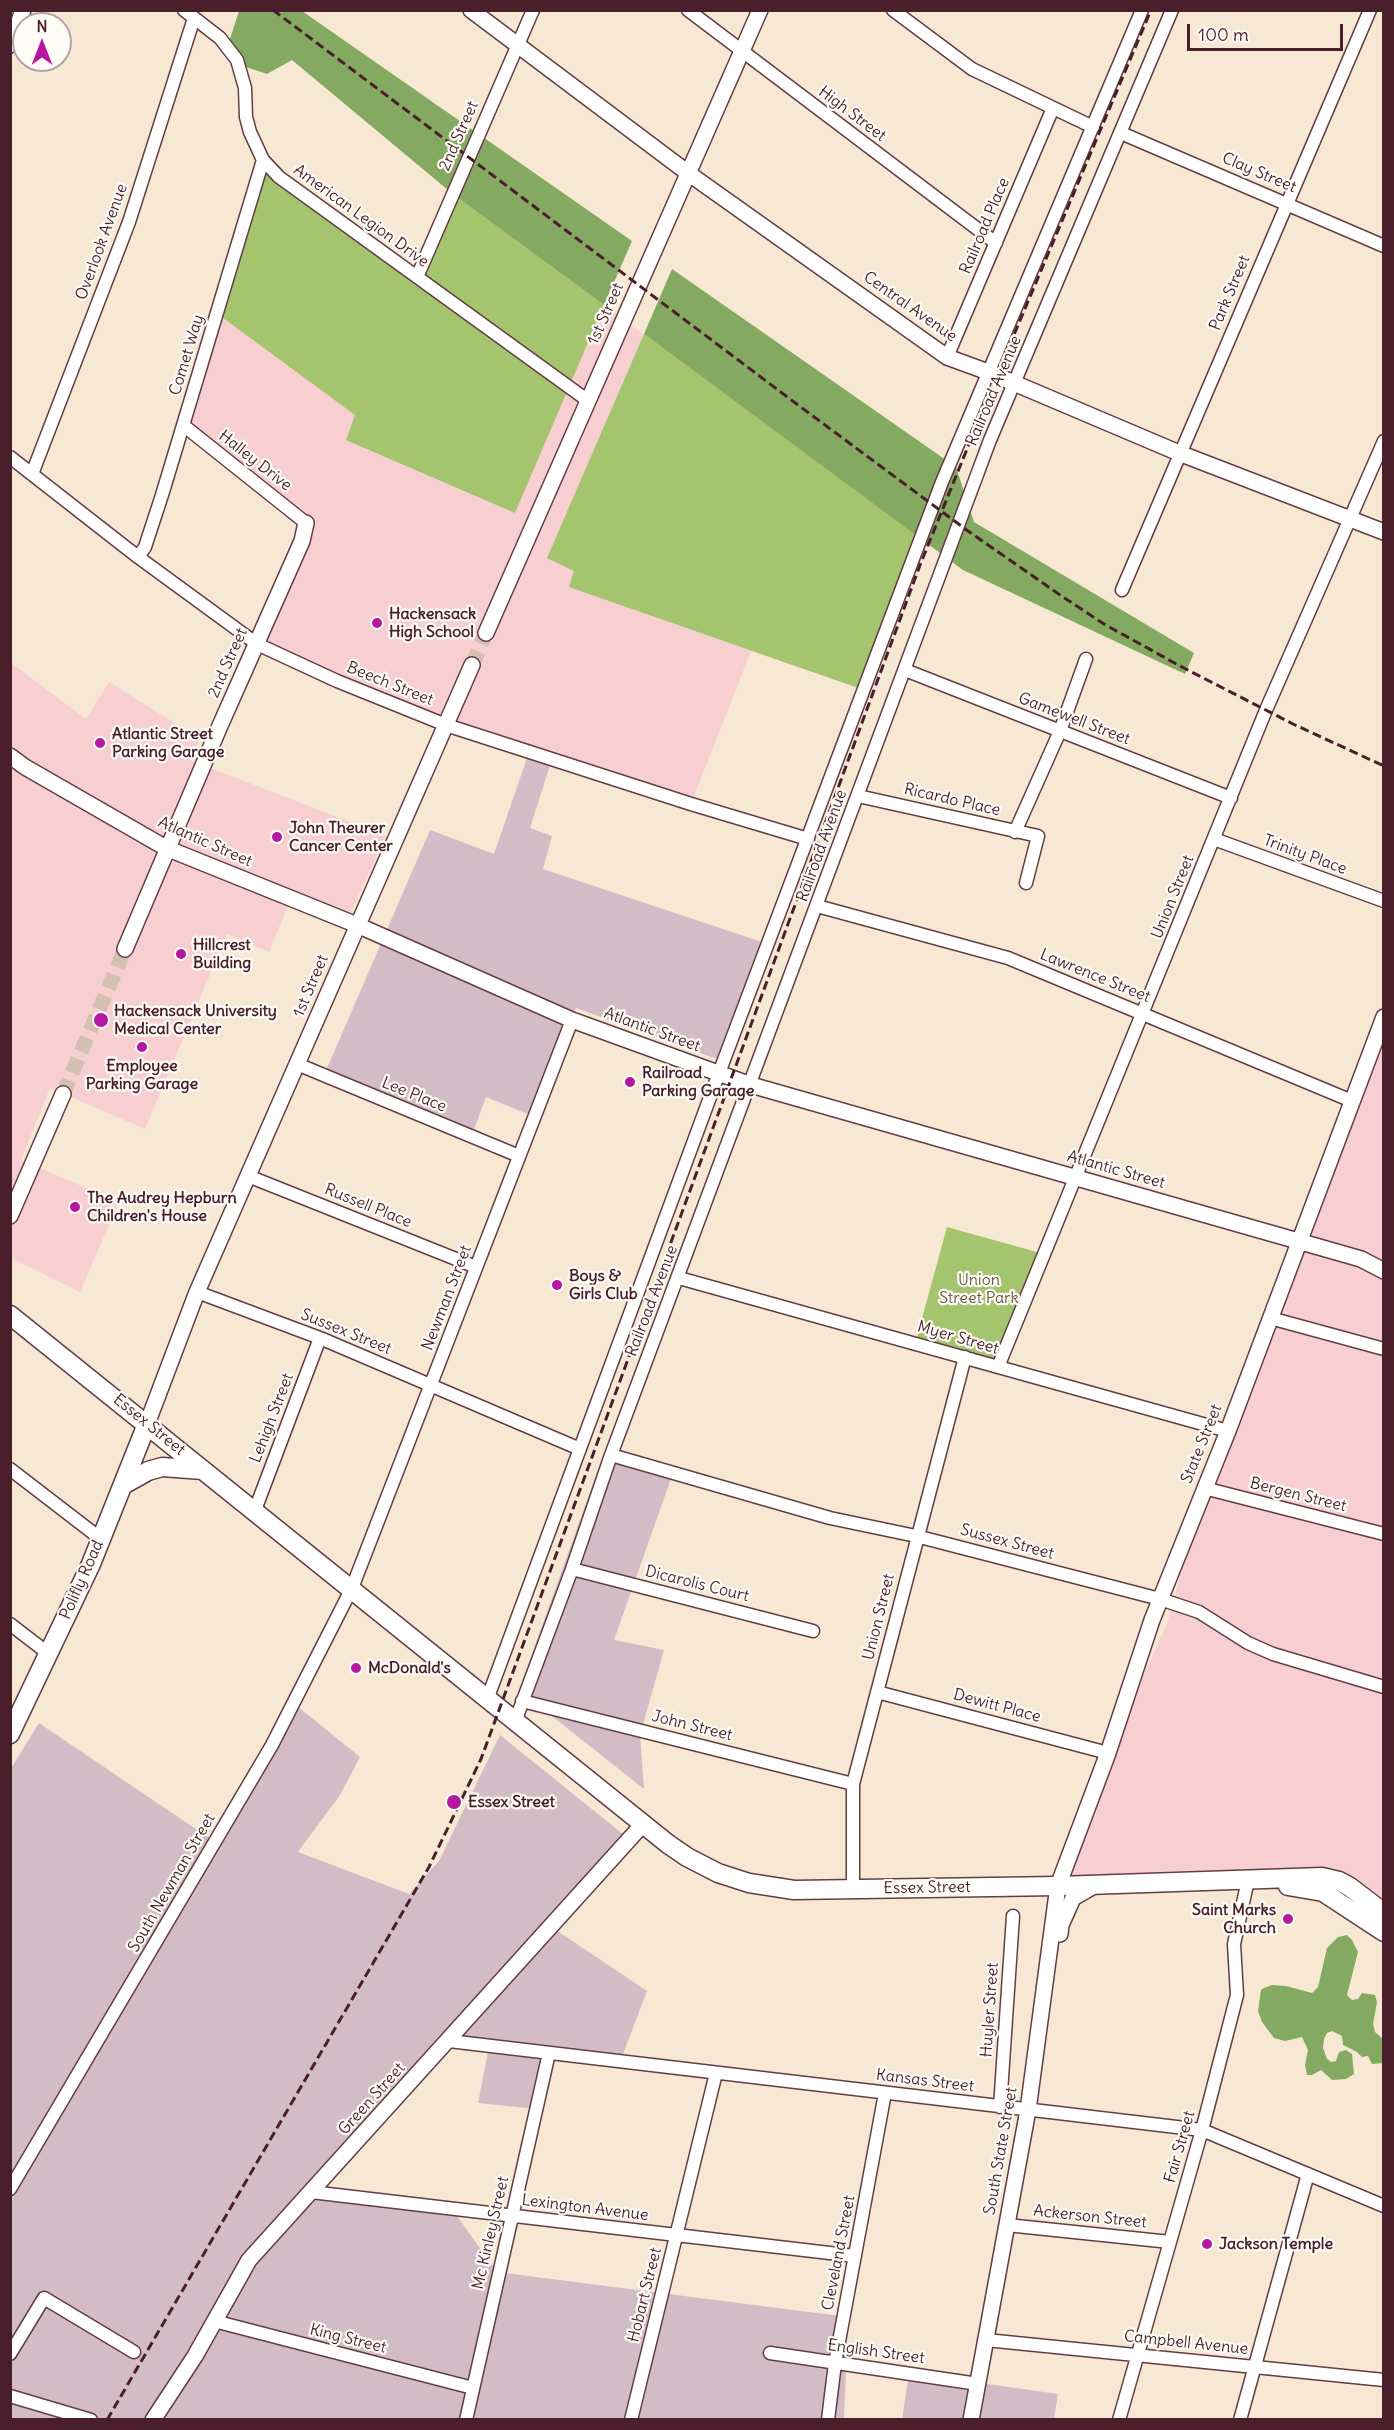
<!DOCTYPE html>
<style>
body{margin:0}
#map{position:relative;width:1394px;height:2430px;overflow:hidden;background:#f6e8d3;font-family:Delius,sans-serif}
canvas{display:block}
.frame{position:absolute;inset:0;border:12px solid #4a1f2b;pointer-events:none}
.north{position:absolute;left:12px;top:12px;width:60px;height:60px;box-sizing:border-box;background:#fdfcf7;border:2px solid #b5a4a5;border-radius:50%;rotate:0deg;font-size:16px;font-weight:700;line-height:24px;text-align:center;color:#4a1f2b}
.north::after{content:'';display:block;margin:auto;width:21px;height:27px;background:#b5179e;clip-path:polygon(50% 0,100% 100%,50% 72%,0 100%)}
.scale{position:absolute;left:1187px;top:24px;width:156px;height:27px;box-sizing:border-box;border:3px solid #4a1f2b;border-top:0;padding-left:8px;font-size:18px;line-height:21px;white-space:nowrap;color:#4a1f2b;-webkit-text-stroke:4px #fdfcf7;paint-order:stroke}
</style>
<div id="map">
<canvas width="1394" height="2430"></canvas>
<div class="frame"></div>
<div class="north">N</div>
<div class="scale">100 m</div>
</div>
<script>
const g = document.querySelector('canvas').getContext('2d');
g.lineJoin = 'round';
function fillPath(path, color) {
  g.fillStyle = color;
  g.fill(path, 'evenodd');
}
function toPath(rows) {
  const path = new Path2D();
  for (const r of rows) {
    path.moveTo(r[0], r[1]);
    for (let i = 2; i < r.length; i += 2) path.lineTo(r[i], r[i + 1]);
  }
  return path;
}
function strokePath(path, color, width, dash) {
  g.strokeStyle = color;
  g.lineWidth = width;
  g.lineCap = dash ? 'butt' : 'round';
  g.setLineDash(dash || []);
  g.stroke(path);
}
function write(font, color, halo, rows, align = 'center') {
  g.font = font + ' Delius,sans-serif';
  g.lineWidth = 4.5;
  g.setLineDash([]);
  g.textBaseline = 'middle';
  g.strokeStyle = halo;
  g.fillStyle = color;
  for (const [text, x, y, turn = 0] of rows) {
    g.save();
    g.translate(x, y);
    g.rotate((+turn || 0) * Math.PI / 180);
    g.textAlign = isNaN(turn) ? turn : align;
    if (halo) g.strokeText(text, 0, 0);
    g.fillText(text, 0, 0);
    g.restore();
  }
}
fillPath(toPath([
 [263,160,417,277,454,195,926,542,867,691,751,651,691,804,446,725,257,644,308,523,183,425],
 [10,662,86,719,109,682,200,739,190,760,386,836,351,912,294,891,269,952,227,934,145,1129,50,1088,21,1160,119,1202,80,1292,11,1258],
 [1383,1017,1383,1913,1350,1887,1058,1886,1108,1753,1167,1624,1204,1488]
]), '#f7cfd1');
fillPath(toPath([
 [529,752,552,759,530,828,552,836,543,869,771,945,717,1059,576,1008,535,1117,486,1097,472,1135,325,1073,430,830,494,854],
 [603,1456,673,1473,614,1640,664,1650,640,1735,644,1789,519,1690],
 [292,1702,360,1757,340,1795,298,1852,409,1894,439,1861,500,1735,629,1839,553,1928,647,1991,620,2062,551,2054,537,2109,478,2103,489,2047,447,2044,316,2190,452,2209,497,2272,848,2317,844,2419,11,2420,10,1770,39,1723,218,1844],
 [909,2373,1058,2394,1054,2419,902,2420]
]), '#d2bdc6');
fillPath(toPath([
 [265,163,420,274,454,195,604,305,515,513,346,440,355,415,219,315],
 [644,334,926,542,867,691,569,587,574,571,547,558],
 [947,1227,1044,1254,998,1367,915,1344]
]), '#a4c46d');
fillPath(toPath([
 [239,11,302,11,632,241,604,305,454,195,292,60,267,74,240,65,228,45],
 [672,269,956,467,974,522,1194,653,1185,674,963,570,644,334],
 [1347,1935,1352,1940,1358,1952,1347,1995,1352,2000,1358,1999,1362,1993,1375,1995,1377,2002,1373,2024,1375,2032,1383,2039,1383,2063,1372,2064,1368,2056,1362,2057,1357,2052,1343,2045,1342,2036,1332,2031,1327,2033,1324,2039,1323,2048,1327,2059,1331,2062,1336,2061,1339,2052,1346,2050,1352,2054,1354,2074,1346,2079,1332,2080,1321,2070,1312,2075,1307,2075,1305,2065,1308,2050,1302,2037,1285,2041,1274,2038,1262,2022,1258,2011,1261,1990,1264,1988,1272,1985,1286,1986,1312,1993,1318,1987,1327,1948,1338,1937]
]), '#83aa60');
strokePath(toPath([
 [472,665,486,633],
 [63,1094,125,949]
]), '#d4c0b1', 15, [15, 8]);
const minor = toPath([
 [184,10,220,38,237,60,245,88,246,117,250,132,263,160,279,177,587,400],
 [688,10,996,243],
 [893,10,972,69,1093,127],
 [1121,133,1384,246],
 [417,277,533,10],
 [947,357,1053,108],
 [183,425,306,523],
 [10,457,138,557,257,644,337,681,446,725,691,804,808,839],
 [32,474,129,222,194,18],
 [138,557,145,547,162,495,263,160],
 [1122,590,1370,10],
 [905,670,1231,798],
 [858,796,1038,836,1026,883],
 [1015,832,1060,731,1086,659],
 [1214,839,1384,901],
 [817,906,1008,958,1352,1101],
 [297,1064,519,1156],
 [248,1176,476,1267],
 [679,1278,1228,1431],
 [197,1292,320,1338,580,1449],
 [1270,1318,1384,1349],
 [998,1367,1266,710,1384,441],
 [611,1455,830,1518,916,1536,1160,1599,1199,1612,1248,1643,1273,1654,1384,1687],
 [10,1469,101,1539],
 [1204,1488,1384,1534],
 [255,1510,320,1338],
 [572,1569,813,1631],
 [10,1624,49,1654],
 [877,1692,1108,1753],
 [488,1697,719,1073,942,482,1142,10],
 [522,1701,853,1784],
 [516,1719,572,1569,611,1455,990,440,1172,10],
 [853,1889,853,1784,965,1357],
 [449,2041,1202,2130,1384,2206],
 [1000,2107,1013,1916],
 [10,2189,272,1745,352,1588,572,1020],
 [311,2192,855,2256],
 [1007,2225,1170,2242],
 [214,2321,473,2388],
 [986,2340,1384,2380],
 [770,2353,978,2384],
 [10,2354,44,2298,134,2352],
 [10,2396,91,2420],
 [466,2420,549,2053],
 [631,2420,716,2073],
 [828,2420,835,2363,885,2093],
 [1119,2420,1202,2130,1237,1995,1234,1944,1248,1880],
 [1240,2420,1308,2174]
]);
const tertiary = toPath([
 [471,10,688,173,947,357,988,372,1179,453,1384,532],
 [10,45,23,10],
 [486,633,760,10],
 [10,756,25,767,166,848,357,925,572,1020,751,1085,1361,1259,1384,1271],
 [125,949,219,728,302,541,306,523],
 [10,1216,63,1094],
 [147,1424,197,1292,472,665],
 [1060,1934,1061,1925,1073,1898,1094,1886],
 [153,2420,195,2356,249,2260,644,1823],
 [971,2420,1028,2110,1058,1886,1108,1753,1152,1620,1228,1431,1384,1017]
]);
const secondary = toPath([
 [10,1315,668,1844,687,1857,718,1873,749,1883,794,1890,1058,1886,1322,1877,1339,1881,1350,1887,1384,1913],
 [123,1485,148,1471,162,1467,203,1470],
 [10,1734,91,1564,147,1424],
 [1288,1886,1323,1892,1384,1932]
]);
strokePath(minor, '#643d44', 15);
strokePath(tertiary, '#643d44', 18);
strokePath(secondary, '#643d44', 21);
strokePath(minor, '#fff', 12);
strokePath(tertiary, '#fff', 15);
strokePath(secondary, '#fff', 18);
strokePath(toPath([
 [273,10,794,402,968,531,1063,597,1104,624,1180,666,1293,724,1384,766],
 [107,2420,429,1867,481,1759,920,565,997,375,1151,10]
]), '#4a1f2b', 3, [9, 4.5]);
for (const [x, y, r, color] of [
 [377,623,6,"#b5179e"],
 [100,743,6,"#b5179e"],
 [277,837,6,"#b5179e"],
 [181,954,6,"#b5179e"],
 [101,1020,8,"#b5179e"],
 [142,1047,6,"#b5179e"],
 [630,1082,6,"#b5179e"],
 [75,1207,6,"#b5179e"],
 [557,1285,6,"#b5179e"],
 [356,1668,6,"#b5179e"],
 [454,1802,8,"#b5179e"],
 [1288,1919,6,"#b5179e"],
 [1207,2244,6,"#b5179e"]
]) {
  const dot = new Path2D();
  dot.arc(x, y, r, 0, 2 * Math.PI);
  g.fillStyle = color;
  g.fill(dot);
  strokePath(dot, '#fdfcf7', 2);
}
write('16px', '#4a1f2b', '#fdfcf7', [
 ["High Street",852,114,37],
 ["2nd Street",459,136,-66],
 ["Clay Street",1259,173,23],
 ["American Legion Drive",361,216,36],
 ["Railroad Place",985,226,-67],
 ["Overlook Avenue",102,242,-70],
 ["Park Street",1230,293,-67],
 ["Central Avenue",910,307,35],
 ["1st Street",606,314,-66],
 ["Comet Way",187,355,-73],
 ["Railroad Avenue",994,391,-67],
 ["Halley Drive",255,461,38],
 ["2nd Street",228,663,-66],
 ["Beech Street",390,684,22],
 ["Gamewell Street",1074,719,21],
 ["Ricardo Place",952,800,13],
 ["Atlantic Street",205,842,24],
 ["Railroad Avenue",822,846,-70],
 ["Trinity Place",1305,855,20],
 ["Union Street",1173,897,-68],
 ["Lawrence Street",1095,976,22],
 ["1st Street",311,986,-67],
 ["Atlantic Street",652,1030,20],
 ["Lee Place",414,1095,22],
 ["Atlantic Street",1116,1170,16],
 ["Russell Place",368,1206,22],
 ["Newman Street",447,1298,-69],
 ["Railroad Avenue",652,1301,-69],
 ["Sussex Street",346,1332,22],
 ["Myer Street",958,1338,16],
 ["Lehigh Street",272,1418,-69],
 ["Essex Street",149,1425,39],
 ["State Street",1202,1444,-68],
 ["Bergen Street",1298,1495,14],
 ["Sussex Street",1007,1542,15],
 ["Polifly Road",82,1580,-66],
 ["Dicarolis Court",697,1584,14],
 ["Union Street",879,1617,-76],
 ["Dewitt Place",997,1706,15],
 ["John Street",692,1726,14],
 ["South Newman Street",172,1883,-60],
 ["Essex Street",927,1888,-1],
 ["Huyler Street",990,2010,-86],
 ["Kansas Street",925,2081,7],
 ["Green Street",372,2099,-48],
 ["Fair Street",1180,2147,-74],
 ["South State Street",1001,2151,-80],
 ["Lexington Avenue",585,2208,7],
 ["Ackerson Street",1090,2217,6],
 ["Mc Kinley Street",491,2233,-77],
 ["Cleveland Street",839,2253,-79],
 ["Hobart Street",645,2295,-76],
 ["King Street",348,2339,14],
 ["Campbell Avenue",1186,2343,6],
 ["English Street",876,2352,8]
]);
write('bold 16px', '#4a1f2b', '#fdfcf7', [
 ["Hackensack",389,614],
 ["High School",389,632],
 ["Atlantic Street",112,734],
 ["Parking Garage",112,752],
 ["John Theurer",289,828],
 ["Cancer Center",289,846],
 ["Hillcrest",193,945],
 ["Building",193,963],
 ["Hackensack University",114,1011],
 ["Medical Center",114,1029],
 ["Employee",142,1066,"center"],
 ["Parking Garage",142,1084,"center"],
 ["Railroad",642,1073],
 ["Parking Garage",642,1091],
 ["The Audrey Hepburn",87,1198],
 ["Children's House",87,1216],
 ["Boys &",569,1276],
 ["Girls Club",569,1294],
 ["McDonald's",368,1668],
 ["Essex Street",468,1802],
 ["Saint Marks",1276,1910,"right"],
 ["Church",1276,1928,"right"],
 ["Jackson Temple",1219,2244]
], 'left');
write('16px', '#6a5942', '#fdfcf7', [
 ["Union",979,1280],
 ["Street Park",979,1298]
]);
</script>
